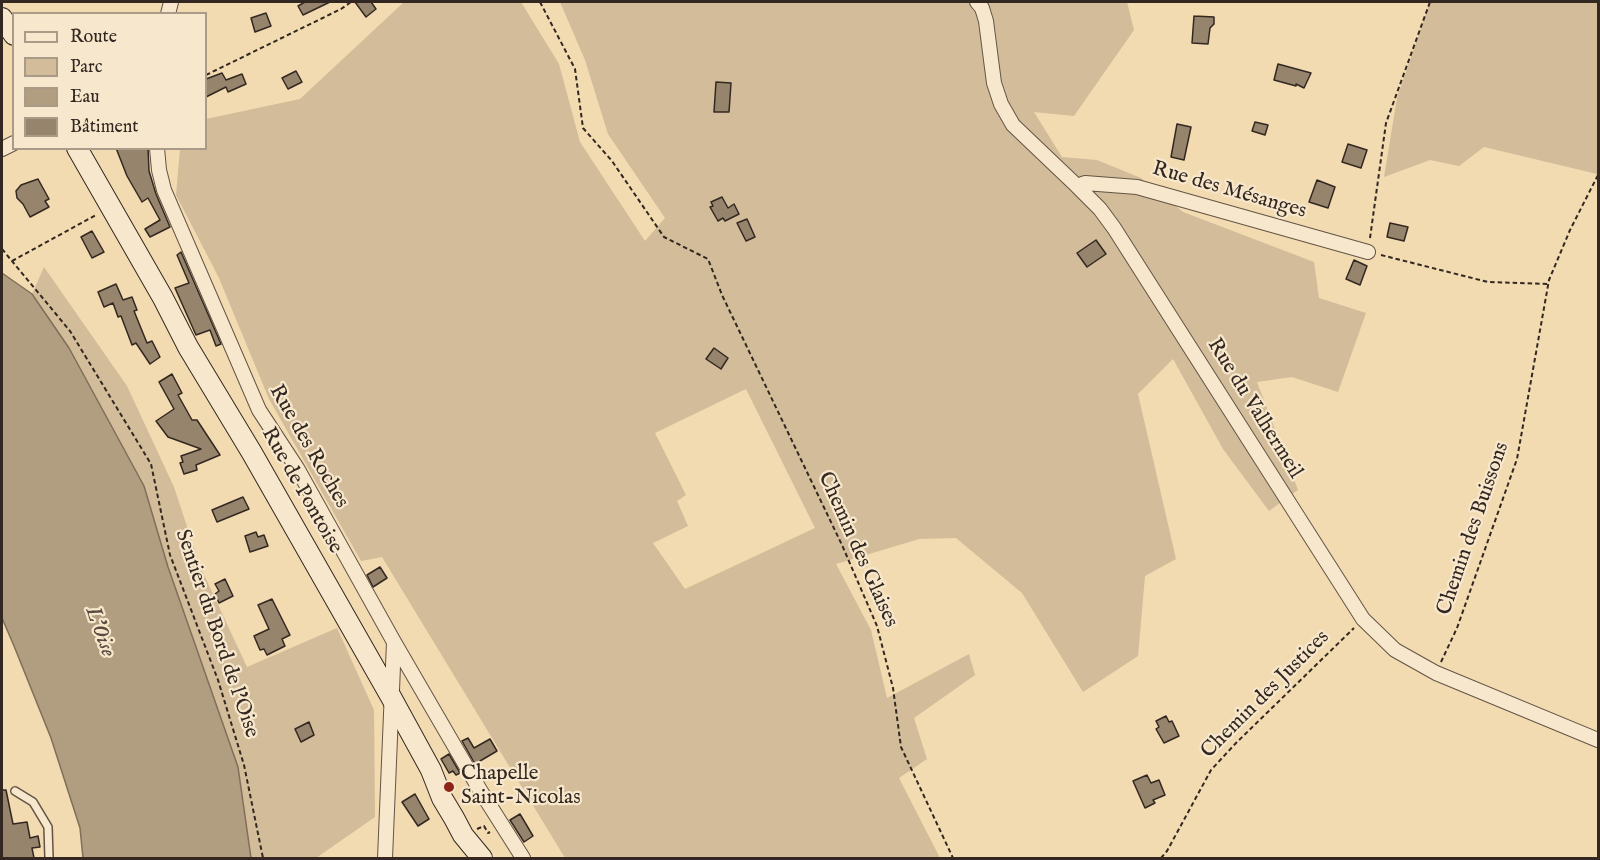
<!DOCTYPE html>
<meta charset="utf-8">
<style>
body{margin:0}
#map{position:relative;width:1600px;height:860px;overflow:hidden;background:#f2dab1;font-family:"IM FELL English",serif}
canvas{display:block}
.frame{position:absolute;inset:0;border:3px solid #332821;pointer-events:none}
.legend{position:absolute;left:12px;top:12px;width:195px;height:138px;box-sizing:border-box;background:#f7e7cc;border:2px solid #a99b88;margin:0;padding:8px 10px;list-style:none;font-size:18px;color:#332821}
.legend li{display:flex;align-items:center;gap:12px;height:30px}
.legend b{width:30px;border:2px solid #a99b88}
</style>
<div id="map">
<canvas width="1600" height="860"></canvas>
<div class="frame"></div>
<ul class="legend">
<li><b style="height:8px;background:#f7e7cc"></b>Route</li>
<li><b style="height:16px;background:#d2bc99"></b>Parc</li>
<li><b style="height:16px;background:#b19d80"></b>Eau</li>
<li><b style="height:16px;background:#96856c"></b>Bâtiment</li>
</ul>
</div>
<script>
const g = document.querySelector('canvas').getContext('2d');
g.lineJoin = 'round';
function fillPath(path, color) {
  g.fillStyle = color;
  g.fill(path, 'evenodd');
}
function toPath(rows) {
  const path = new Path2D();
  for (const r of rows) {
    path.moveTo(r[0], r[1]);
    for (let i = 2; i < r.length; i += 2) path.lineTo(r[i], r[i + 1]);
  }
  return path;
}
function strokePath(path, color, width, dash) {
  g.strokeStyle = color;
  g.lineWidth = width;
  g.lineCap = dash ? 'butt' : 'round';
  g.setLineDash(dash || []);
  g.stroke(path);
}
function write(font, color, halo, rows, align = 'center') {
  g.font = font + ' "IM FELL English",serif';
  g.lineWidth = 4.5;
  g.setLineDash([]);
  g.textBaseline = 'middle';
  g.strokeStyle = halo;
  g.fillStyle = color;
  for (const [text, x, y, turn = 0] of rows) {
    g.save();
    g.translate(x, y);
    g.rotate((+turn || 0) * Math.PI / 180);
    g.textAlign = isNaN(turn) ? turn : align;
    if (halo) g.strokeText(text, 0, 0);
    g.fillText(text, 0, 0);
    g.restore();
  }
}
fillPath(toPath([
 [404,2,521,2,559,64,580,142,645,241,665,218,608,134,585,60,560,2,1127,2,1134,30,1074,116,1034,112,1062,157,1097,160,1141,178,1183,212,1314,262,1319,298,1366,313,1338,392,1292,377,1257,382,1298,490,1269,511,1223,449,1173,359,1138,394,1176,559,1145,576,1138,656,1083,692,1022,593,956,538,919,539,836,564,871,630,887,698,969,654,975,675,914,718,927,759,899,778,940,858,565,858,382,557,361,561,269,399,219,278,176,195,180,149,206,148,206,119,300,99],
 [746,389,815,528,685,589,653,543,688,526,677,501,686,495,655,433],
 [1430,2,1598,2,1598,171,1597,174,1484,147,1459,166,1430,160,1384,177,1397,98],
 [44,267,127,386,174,487,200,566,247,667,337,628,374,710,375,817,316,858,251,858,238,767,168,567,144,486,32,294]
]), '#d2bc99');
const water = toPath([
 [2,273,32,294,69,348,144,486,168,567,238,767,251,858,83,858,80,828,51,738,14,646,2,618,2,273]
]);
fillPath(water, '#b19d80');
strokePath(water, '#7f6e5a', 1.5);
const building = toPath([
 [305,2,330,2,303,15,298,6,305,2],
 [355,2,371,2,376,9,366,17,355,2],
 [266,13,271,26,255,32,251,18,266,13],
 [1194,16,1214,17,1214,24,1210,28,1208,44,1192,43,1194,16],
 [1278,64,1311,73,1304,88,1296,84,1296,86,1274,80,1278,64],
 [296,71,302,82,288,89,282,78,296,71],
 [222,73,226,80,242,74,246,84,228,92,226,87,206,97,206,79,222,73],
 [716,82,731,83,729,112,714,112,716,82],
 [1255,122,1268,125,1265,135,1252,131,1255,122],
 [1177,124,1191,127,1184,160,1171,157,1177,124],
 [1348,144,1367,150,1361,168,1342,162,1348,144],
 [116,148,148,148,149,171,156,194,170,227,150,237,145,229,160,220,148,198,142,202,127,176,116,148],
 [38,179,49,199,45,201,49,207,30,217,23,204,17,198,16,191,21,185,38,179],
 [1317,180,1335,187,1328,208,1309,202,1317,180],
 [722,197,728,208,734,204,739,214,725,221,723,218,718,221,710,207,713,206,711,202,722,197],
 [747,219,755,237,746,241,737,223,747,219],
 [1390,223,1408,227,1404,241,1387,237,1390,223],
 [92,231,104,252,92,258,81,237,92,231],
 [1096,240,1106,254,1087,267,1077,253,1096,240],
 [181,252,221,344,216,346,210,330,196,335,175,288,189,283,177,255,181,252],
 [1354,260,1367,266,1360,285,1346,279,1354,260],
 [116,284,123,300,132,297,137,310,134,311,147,343,152,341,160,357,150,364,136,343,132,345,121,316,118,317,113,303,104,307,98,292,116,284],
 [714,348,728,358,721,369,706,359,714,348],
 [172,374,182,393,178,395,192,420,197,420,220,455,196,465,197,470,184,474,180,463,183,462,181,456,201,449,168,437,156,421,174,409,159,382,172,374],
 [243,497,249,509,217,522,212,510,243,497],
 [256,532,258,537,264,535,268,546,250,552,245,536,256,532],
 [380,567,387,578,373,587,367,575,380,567],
 [225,579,233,596,219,603,215,594,219,591,215,584,225,579],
 [272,599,290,635,282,639,285,646,267,655,264,649,260,650,254,636,269,629,258,605,272,599],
 [1166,716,1169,722,1172,721,1179,736,1164,743,1156,729,1159,727,1156,721,1166,716],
 [309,722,314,735,301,742,295,729,309,722],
 [468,738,474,748,490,739,497,751,475,764,462,741,468,738],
 [449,754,460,773,456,775,453,771,449,773,441,759,449,754],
 [1147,775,1151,783,1159,780,1165,795,1153,800,1155,803,1145,808,1133,781,1147,775],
 [2,790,6,790,13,824,27,822,30,838,38,836,40,847,32,848,34,858,2,858,2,790],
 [415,794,429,819,418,826,402,802,415,794],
 [520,814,533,836,524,842,510,820,520,814]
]);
fillPath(building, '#96856c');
strokePath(building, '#332821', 1.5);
const service = toPath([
 [15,791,33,802,48,827,49,858]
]);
const minor = toPath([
 [977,2,982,8,986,21,994,83,1001,104,1013,125,1077,186,1100,209,1114,228,1363,619,1395,650,1436,673,1598,740],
 [168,14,171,2],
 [157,148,159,170,164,190,259,410,297,468,394,642,480,790,523,858],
 [2,149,14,143],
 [1077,186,1085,183,1137,187,1368,252],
 [385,858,394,642]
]);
const secondary = toPath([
 [2,18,14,35],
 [77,148,163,298,188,347,252,453,391,697,431,770,442,798,454,818,463,835,482,858]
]);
strokePath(service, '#635445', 10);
strokePath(minor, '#635445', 16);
strokePath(secondary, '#332821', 22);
strokePath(toPath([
 [540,2,575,69,583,128,612,161,664,237,708,259,722,295,842,545,877,626,893,688,901,747,953,858],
 [206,75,341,9,351,2],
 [1370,238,1386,123,1430,2],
 [2,249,70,331,151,464,170,555,218,680,244,765,263,858],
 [1381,255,1488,282,1548,284],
 [12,261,96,215],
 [1441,662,1457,628,1517,459,1549,280,1570,230,1598,175],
 [477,829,484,826,488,833,490,832],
 [1161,858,1167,851,1211,770,1236,743,1354,628]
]), '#332821', 2, [4.5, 3]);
strokePath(service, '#f7e7cc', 7);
strokePath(minor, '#f7e7cc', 14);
strokePath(secondary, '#f7e7cc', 20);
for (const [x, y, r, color] of [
 [449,787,6,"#8f2418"]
]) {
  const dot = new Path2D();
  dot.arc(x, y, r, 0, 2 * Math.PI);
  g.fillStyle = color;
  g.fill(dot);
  strokePath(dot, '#f7e7cc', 2);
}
write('21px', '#332821', '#f7e7cc', [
 ["Rue des Mésanges",1229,191,16],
 ["Rue du Valhermeil",1254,409,58],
 ["Rue des Roches",308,447,60],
 ["Rue de Pontoise",301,491,60],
 ["Chemin des Buissons",1474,529,-71],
 ["Chemin des Glaises",857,550,66],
 ["Sentier du Bord de l'Oise",216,634,71],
 ["Chemin des Justices",1266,695,-45]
]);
write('21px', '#332821', '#f7e7cc', [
 ["Chapelle",461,775],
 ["Saint-Nicolas",461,799]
], 'left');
write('italic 22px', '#594b3e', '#f7e7cc', [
 ["L'Oise",99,632,70]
]);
</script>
